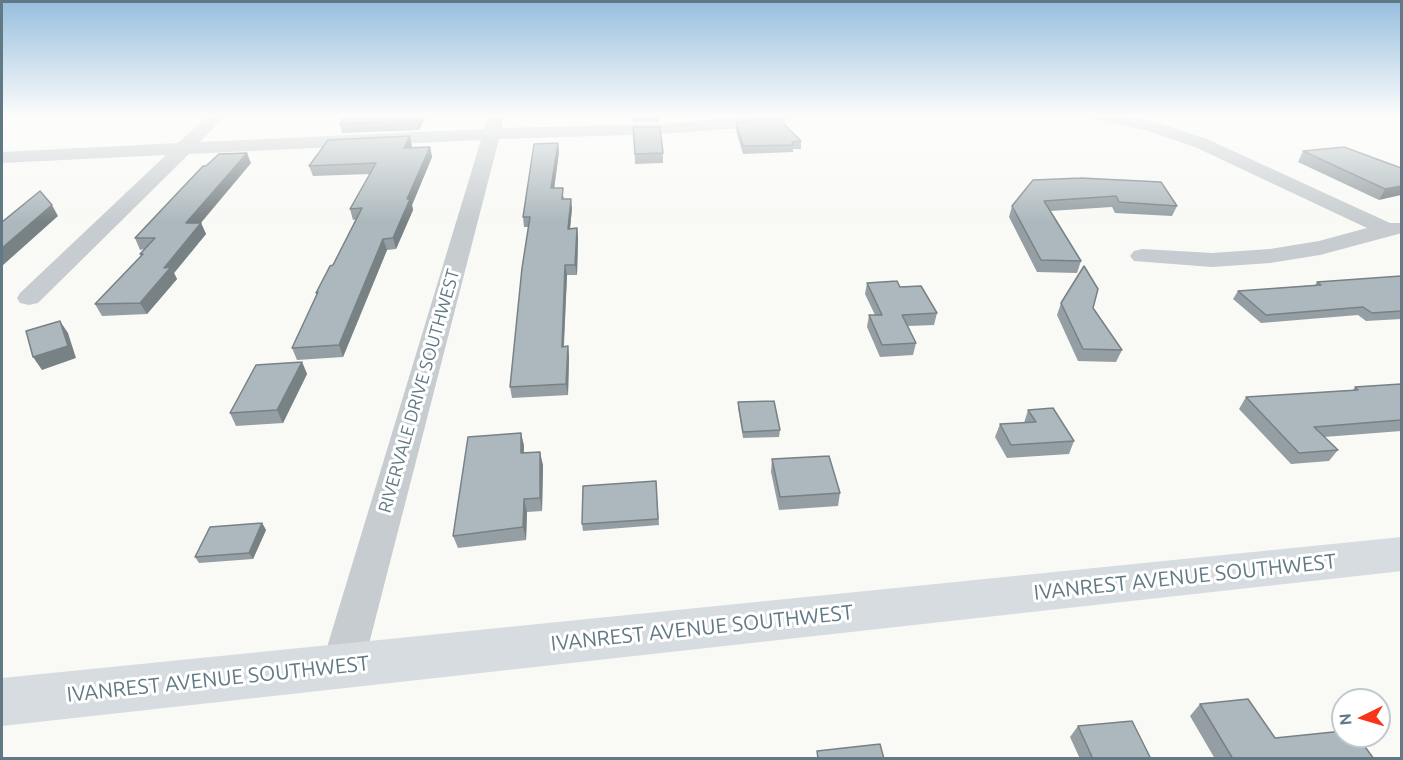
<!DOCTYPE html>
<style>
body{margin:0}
#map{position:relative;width:1403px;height:760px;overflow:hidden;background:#f9f9f6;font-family:Ubuntu,sans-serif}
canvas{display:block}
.frame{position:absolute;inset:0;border:3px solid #617985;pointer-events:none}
.north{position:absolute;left:1331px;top:688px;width:60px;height:60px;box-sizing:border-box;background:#fff;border:2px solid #c0c9ce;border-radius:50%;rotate:265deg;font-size:16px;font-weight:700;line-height:24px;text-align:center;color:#617985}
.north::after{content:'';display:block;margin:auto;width:21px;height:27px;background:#f63519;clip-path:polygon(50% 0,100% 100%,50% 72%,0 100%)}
</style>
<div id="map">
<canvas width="1403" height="760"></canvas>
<div class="frame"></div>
<div class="north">N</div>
</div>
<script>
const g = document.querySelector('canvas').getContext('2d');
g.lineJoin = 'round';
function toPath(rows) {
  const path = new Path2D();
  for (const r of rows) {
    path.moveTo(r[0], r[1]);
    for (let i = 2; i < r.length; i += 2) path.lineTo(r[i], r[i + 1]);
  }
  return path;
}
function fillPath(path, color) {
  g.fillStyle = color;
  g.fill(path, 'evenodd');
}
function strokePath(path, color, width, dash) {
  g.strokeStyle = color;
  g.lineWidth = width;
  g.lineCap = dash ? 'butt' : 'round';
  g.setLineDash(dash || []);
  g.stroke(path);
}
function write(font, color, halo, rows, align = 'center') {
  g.font = font + ' Ubuntu,sans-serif';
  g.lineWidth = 6;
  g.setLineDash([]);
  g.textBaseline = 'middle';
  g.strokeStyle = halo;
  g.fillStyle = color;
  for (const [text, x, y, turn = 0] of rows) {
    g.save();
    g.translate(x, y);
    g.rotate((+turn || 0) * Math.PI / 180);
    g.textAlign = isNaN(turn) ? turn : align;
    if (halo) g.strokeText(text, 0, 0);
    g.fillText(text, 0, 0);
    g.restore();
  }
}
fillPath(toPath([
 [208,116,225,116,200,142,484,129,489,116,503,116,502,128,661,124,755,116,792,116,790,120,784,121,741,128,661,134,499,139,363,667,357,680,342,686,327,680,321,667,481,140,189,154,38,303,29,305,20,303,17,298,20,293,166,155,2,163,2,152,178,143,208,116],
 [1093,116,1123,116,1155,122,1207,139,1390,223,1402,223,1402,233,1320,255,1270,263,1212,267,1134,261,1130,256,1134,251,1142,249,1212,253,1270,249,1319,241,1367,228,1195,147,1145,130,1095,120,1093,116]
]), '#c6cccf');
fillPath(toPath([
 [1402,537,1402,571,2,726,2,678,1402,537]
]), '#d6dcdf');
fillPath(toPath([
 [426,116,419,130,342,133,340,124],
 [633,116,658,116,659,122,633,122],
 [736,123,801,141,801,149,793,149,793,152,743,154,736,131],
 [633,127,663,153,663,163,635,164],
 [558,143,559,152,554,188,564,197,564,199,572,208,570,229,577,228,578,238,577,275,567,275,564,346,568,346,569,357,568,395,512,398,510,387,529,227,524,227,523,217],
 [412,146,411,148,430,147,432,157,412,205,413,210,396,249,387,250,343,357,297,360,292,348,317,296,316,293,333,265,357,219,353,220,350,209,370,174,313,176,309,166],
 [1303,151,1401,168,1379,200,1298,162],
 [251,163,201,223,206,234,174,273,177,279,147,314,102,316,95,304,141,256,140,254,144,249,140,250,135,238],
 [1161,182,1177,206,1172,216,1115,213,1112,207,1050,211,1081,261,1077,273,1037,272,1009,217,1012,206],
 [1401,276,1401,319,1366,321,1358,315,1261,323,1233,299,1238,291,1315,285,1317,282],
 [867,283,900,287,937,313,934,325,908,326,916,343,913,355,880,357,867,327,869,315,875,315,865,294],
 [1061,303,1093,308,1122,350,1116,362,1078,361,1057,315],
 [302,362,307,374,283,423,236,426,230,413],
 [1401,384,1401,431,1324,437,1338,450,1329,461,1291,464,1239,409,1246,397,1353,390,1355,387],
 [738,402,780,430,779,437,743,438,738,408],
 [1028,410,1074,441,1069,454,1007,458,995,437,1000,424,1024,423],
 [521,433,524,446,524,453,543,465,542,511,527,512,526,540,458,548,453,536],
 [772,459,840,493,838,506,779,510,771,472],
 [656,481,659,525,583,531,582,524],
 [262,523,266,530,253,559,199,563,195,557],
 [1200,704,1275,738,1374,759,1215,759,1190,716],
 [1078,726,1151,759,1080,759,1070,737]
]), '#949ea3');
fillPath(toPath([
 [419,116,426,116,419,130,417,120],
 [410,136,412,146,407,158,404,148],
 [558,143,559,152,553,197,551,188],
 [430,147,432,157,412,205,413,210,396,249,393,238,407,199],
 [247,153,251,163,191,234,186,223],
 [1401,186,1401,195,1379,200,1385,189],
 [571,199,572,208,569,238,568,229],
 [52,205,58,216,2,266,2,248],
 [201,223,206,234,174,273,177,279,147,314,140,303,164,268],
 [577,228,578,238,577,275,575,265],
 [383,239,387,250,343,357,339,345],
 [565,265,567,275,563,357,562,347],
 [60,321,68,333,76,358,42,370,33,357],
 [568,346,569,357,568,395,566,384],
 [302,362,307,374,283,423,277,410],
 [521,433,524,446,523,466,521,453],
 [540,452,543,465,542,511,540,498],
 [524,499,527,512,526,540,523,527],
 [262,523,266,530,253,559,249,553]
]), '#788184');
const building = toPath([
 [345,116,419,116,417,120,340,124,345,116],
 [777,117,801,141,792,142,793,145,743,146,736,123,777,117],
 [633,127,660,127,663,153,635,154,633,127],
 [410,136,404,148,430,147,407,199,410,199,393,238,383,239,339,345,292,348,318,292,316,293,330,266,333,265,362,208,350,209,376,163,309,166,328,140,410,136],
 [558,143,551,188,563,188,562,199,571,199,568,229,577,228,575,265,565,265,562,347,568,346,566,384,510,387,522,268,530,217,523,217,534,144,558,143],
 [1344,147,1401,168,1401,186,1385,189,1303,151,1344,147],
 [247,153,186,223,201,223,164,268,171,267,140,303,95,304,143,254,140,254,155,238,135,238,203,166,206,166,219,154,247,153],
 [1081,178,1161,182,1177,206,1119,202,1116,196,1044,201,1081,261,1041,260,1012,206,1033,180,1081,178],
 [40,191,52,205,2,248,2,222,40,191],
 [1084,266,1098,289,1093,308,1122,350,1083,349,1061,303,1084,266],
 [1401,276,1401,311,1372,313,1363,307,1266,315,1238,291,1321,285,1317,282,1401,276],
 [897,281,900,287,921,286,937,313,902,315,916,343,882,345,869,315,882,315,867,283,897,281],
 [60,321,68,346,33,357,26,331,60,321],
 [302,362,277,410,230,413,256,365,302,362],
 [1401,384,1401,420,1314,427,1338,450,1299,453,1246,397,1358,390,1355,387,1401,384],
 [774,401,780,430,743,432,738,402,774,401],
 [1053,408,1074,441,1011,445,1000,424,1036,422,1028,410,1053,408],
 [521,433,521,453,540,452,540,498,524,499,523,527,453,536,468,437,521,433],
 [829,456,840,493,780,497,772,459,829,456],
 [656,481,658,519,582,524,583,486,656,481],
 [262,523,249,553,195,557,210,527,262,523],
 [1248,699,1275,738,1343,731,1343,736,1357,736,1374,759,1233,759,1200,704,1248,699],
 [1132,721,1151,759,1093,759,1078,726,1132,721],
 [880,744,884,759,818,759,817,751,880,744]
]);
fillPath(building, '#acb8bd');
strokePath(building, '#788184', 1.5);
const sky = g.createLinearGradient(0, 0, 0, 222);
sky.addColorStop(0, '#97bede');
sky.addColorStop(0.52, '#fcfcfb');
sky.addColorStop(1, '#fcfcfb00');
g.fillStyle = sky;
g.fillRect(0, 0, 1403, 222);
write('18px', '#617985', '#fff', [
 ["RIVERVALE DRIVE SOUTHWEST",419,391,-74]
]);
write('21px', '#617985', '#fff', [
 ["IVANREST AVENUE SOUTHWEST",1185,577,-6],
 ["IVANREST AVENUE SOUTHWEST",702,628,-6],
 ["IVANREST AVENUE SOUTHWEST",218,679,-6]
]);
</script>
